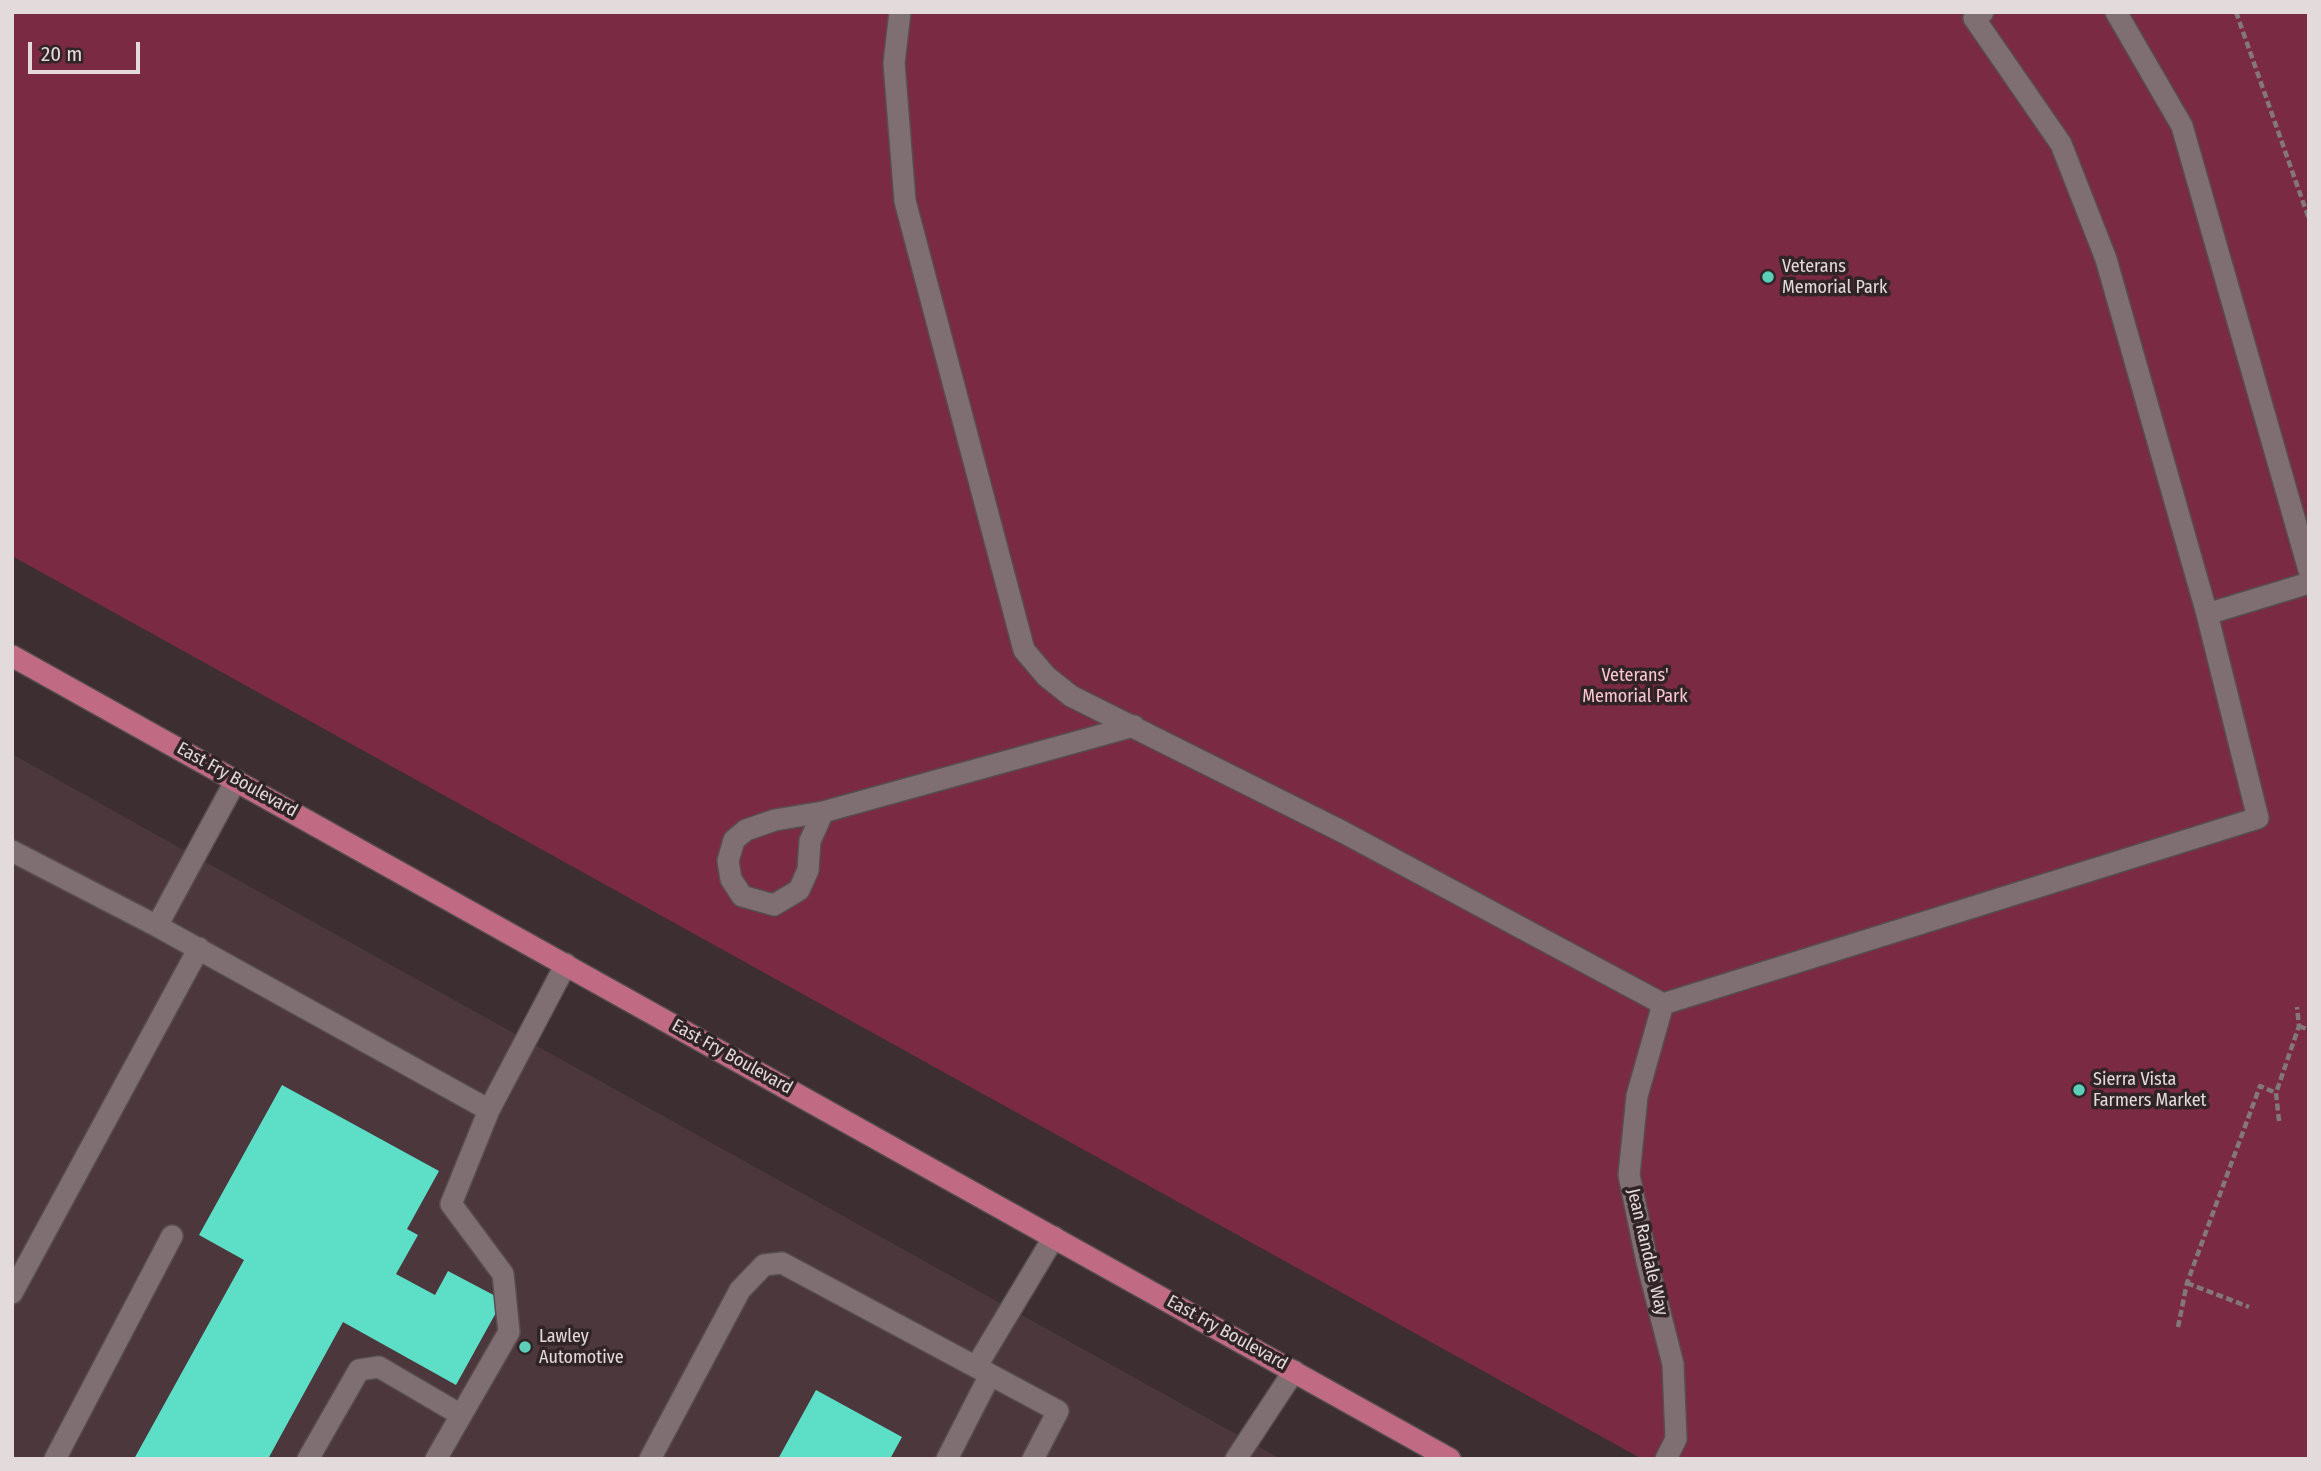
<!DOCTYPE html>
<style>
body{margin:0}
#map{position:relative;width:2321px;height:1471px;overflow:hidden;background:#3c2e31;font-family:"Fira Sans Condensed",sans-serif}
canvas{display:block}
.frame{position:absolute;inset:0;border:14px solid #e3dadc;pointer-events:none}
.scale{position:absolute;left:28px;top:42px;width:112px;height:32px;box-sizing:border-box;border:4px solid #e3dadc;border-top:0;padding-left:9px;font-size:21px;line-height:24px;white-space:nowrap;color:#e3dadc;-webkit-text-stroke:5px #312427;paint-order:stroke}
</style>
<div id="map">
<canvas width="2321" height="1471"></canvas>
<div class="frame"></div>
<div class="scale">20 m</div>
</div>
<script>
const g = document.querySelector('canvas').getContext('2d');
g.lineJoin = 'round';
function fillPath(path, color) {
  g.fillStyle = color;
  g.fill(path, 'evenodd');
}
function toPath(rows) {
  const path = new Path2D();
  for (const r of rows) {
    path.moveTo(r[0], r[1]);
    for (let i = 2; i < r.length; i += 2) path.lineTo(r[i], r[i + 1]);
  }
  return path;
}
function strokePath(path, color, width, dash) {
  g.strokeStyle = color;
  g.lineWidth = width;
  g.lineCap = dash ? 'butt' : 'round';
  g.setLineDash(dash || []);
  g.stroke(path);
}
function write(font, color, halo, rows, align = 'center') {
  g.font = font + ' "Fira Sans Condensed",sans-serif';
  g.lineWidth = 7;
  g.setLineDash([]);
  g.textBaseline = 'middle';
  g.strokeStyle = halo;
  g.fillStyle = color;
  for (const [text, x, y, turn = 0] of rows) {
    g.save();
    g.translate(x, y);
    g.rotate((+turn || 0) * Math.PI / 180);
    g.textAlign = isNaN(turn) ? turn : align;
    if (halo) g.strokeText(text, 0, 0);
    g.fillText(text, 0, 0);
    g.restore();
  }
}
fillPath(toPath([
 [12,754,146,829,1281,1459,12,1459]
]), '#4c373c');
fillPath(toPath([
 [12,12,2309,12,2309,1459,1642,1459,12,556]
]), '#7b2a44');
fillPath(toPath([
 [282,1085,439,1171,407,1229,418,1235,396,1274,435,1295,448,1271,503,1300,456,1385,343,1322,268,1459,134,1459,244,1260,199,1235],
 [816,1390,902,1437,890,1459,778,1459]
]), '#5ddec7');
const minor = toPath([
 [900,12,894,63,905,201,1024,650,1046,676,1071,696,1343,832,1663,1004,2258,818,2207,614],
 [1983,12,1974,18,2061,144,2106,259,2207,614,2309,583],
 [2116,12,2182,126,2309,570],
 [236,780,157,926,489,1110],
 [823,812,810,841,808,870,799,890,774,905,742,896,731,879,728,861,734,840,746,830,775,820,823,812,1134,726],
 [12,851,157,926],
 [1663,1004,1637,1096,1629,1175,1647,1262,1673,1364,1676,1439,1666,1459],
 [12,1293,199,948],
 [976,1367,1058,1411,1033,1459],
 [55,1459,172,1236],
 [308,1459,359,1370,379,1367,461,1415],
 [436,1459,509,1332,503,1274,451,1204,489,1110,566,964],
 [650,1459,740,1290,764,1265,782,1263,976,1367,1054,1237],
 [947,1459,990,1375],
 [1236,1459,1294,1371]
]);
const major = toPath([
 [12,656,1450,1459]
]);
strokePath(minor, '#584d50', 24);
strokePath(major, '#584d50', 24);
strokePath(toPath([
 [2236,12,2309,219],
 [2299,1026,2309,1030],
 [2279,1121,2276,1093,2299,1026,2297,1007],
 [2187,1283,2249,1307],
 [2178,1327,2187,1283,2260,1086,2276,1093]
]), '#837779', 4.5, [7, 3.5]);
strokePath(minor, '#7f6f72', 21);
strokePath(major, '#c06b83', 21);
for (const [x, y, r, color] of [
 [1768,277,7,"#5dceb9"],
 [2079,1090,7,"#5dceb9"],
 [525,1347,7,"#5dceb9"]
]) {
  const dot = new Path2D();
  dot.arc(x, y, r, 0, 2 * Math.PI);
  g.fillStyle = color;
  g.fill(dot);
  strokePath(dot, '#312427', 2.5);
}
write('18px', '#e3dadc', '#312427', [
 ["Veterans",1782,267],
 ["Memorial Park",1782,288],
 ["Sierra Vista",2093,1080],
 ["Farmers Market",2093,1101],
 ["Lawley",539,1337],
 ["Automotive",539,1358]
], 'left');
write('18px', '#fbc8d3', '#312427', [
 ["Veterans'",1635,676],
 ["Memorial Park",1635,697]
]);
write('18px', '#e3dadc', '#312427', [
 ["East Fry Boulevard",237,780,29],
 ["East Fry Boulevard",732,1057,29],
 ["Jean Randale Way",1647,1252,77],
 ["East Fry Boulevard",1227,1333,29]
]);
</script>
